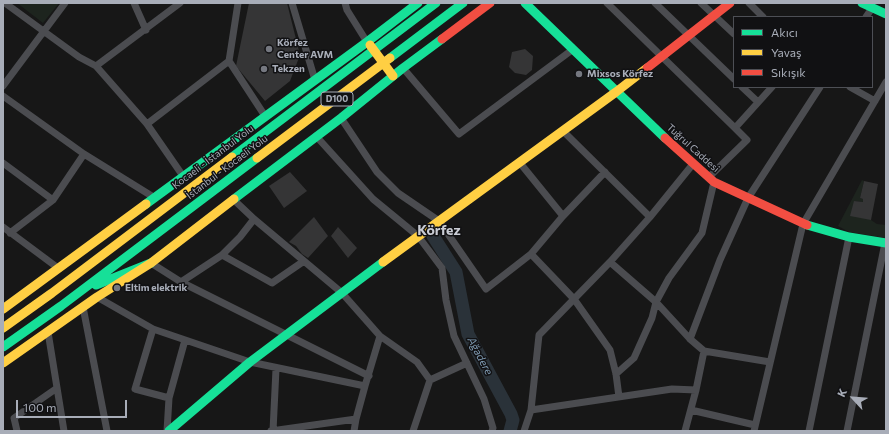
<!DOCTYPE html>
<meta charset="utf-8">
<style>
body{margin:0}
#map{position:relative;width:889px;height:434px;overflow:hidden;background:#171717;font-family:Commissioner,sans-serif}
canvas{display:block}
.frame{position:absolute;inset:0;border:4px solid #a8adb8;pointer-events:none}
.legend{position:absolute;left:733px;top:16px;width:140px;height:72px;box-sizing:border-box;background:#111113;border:1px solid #4d4f55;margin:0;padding:5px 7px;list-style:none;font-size:12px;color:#a8adb8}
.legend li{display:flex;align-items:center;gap:8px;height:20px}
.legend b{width:20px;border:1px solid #4d4f55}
.north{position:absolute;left:833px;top:378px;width:40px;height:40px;-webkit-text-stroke:3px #111113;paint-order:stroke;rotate:296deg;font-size:11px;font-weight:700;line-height:16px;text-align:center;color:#a8adb8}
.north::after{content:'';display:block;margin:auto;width:14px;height:18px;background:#a8adb8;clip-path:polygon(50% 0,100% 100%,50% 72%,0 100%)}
.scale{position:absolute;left:16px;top:400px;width:111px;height:18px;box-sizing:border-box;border:2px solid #a8adb8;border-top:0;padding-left:5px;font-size:12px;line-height:14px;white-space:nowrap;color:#a8adb8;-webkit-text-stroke:3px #111113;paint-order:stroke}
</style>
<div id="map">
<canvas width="889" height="434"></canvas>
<div class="frame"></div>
<ul class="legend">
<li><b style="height:5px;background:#16e098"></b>Akıcı</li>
<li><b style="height:5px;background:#ffcf43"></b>Yavaş</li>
<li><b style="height:5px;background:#f24e42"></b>Sıkışık</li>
</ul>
<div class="north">K</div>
<div class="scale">100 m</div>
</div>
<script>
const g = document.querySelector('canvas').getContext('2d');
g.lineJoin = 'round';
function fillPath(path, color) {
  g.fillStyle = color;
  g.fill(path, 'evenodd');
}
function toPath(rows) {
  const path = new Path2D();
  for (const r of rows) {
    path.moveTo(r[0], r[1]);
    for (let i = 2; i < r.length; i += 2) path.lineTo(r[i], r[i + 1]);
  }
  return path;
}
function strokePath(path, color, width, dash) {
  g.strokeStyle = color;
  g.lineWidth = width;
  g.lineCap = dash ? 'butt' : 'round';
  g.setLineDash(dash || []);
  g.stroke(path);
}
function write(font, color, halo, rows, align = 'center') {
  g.font = font + ' Commissioner,sans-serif';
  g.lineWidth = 3;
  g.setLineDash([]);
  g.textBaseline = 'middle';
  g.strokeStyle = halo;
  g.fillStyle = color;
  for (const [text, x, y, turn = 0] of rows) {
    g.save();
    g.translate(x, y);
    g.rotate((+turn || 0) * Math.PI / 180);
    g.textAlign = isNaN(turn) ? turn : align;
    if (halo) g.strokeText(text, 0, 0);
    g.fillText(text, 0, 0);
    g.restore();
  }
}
fillPath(toPath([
 [17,3,59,3,43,23],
 [862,180,864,181,860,198,863,199,863,202,854,201,871,220,877,224,886,225,886,238,849,232,838,226]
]), '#1d241e');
strokePath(toPath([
 [433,236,456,272,468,334,511,414,513,420,510,431]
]), '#2a3239', 13);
fillPath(toPath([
 [249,3,287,3,300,55,290,81,265,101,236,66],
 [525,49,533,56,532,70,526,75,515,73,509,67,512,52],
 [290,172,307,191,284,208,269,186],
 [864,181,878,184,871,220,850,216,854,201,863,202,863,199,860,198],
 [314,217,328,236,308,258,302,254,296,246,289,242],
 [338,227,357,248,348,258,331,236]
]), '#353536');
strokePath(toPath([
 [5,3,79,57,96,66,147,124,183,176],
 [134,3,146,30],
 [238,3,229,61,265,116],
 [292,3,315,80],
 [345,3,347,10,367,42],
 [607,3,735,128,772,87],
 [655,3,734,79],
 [701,3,734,34],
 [749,3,763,17],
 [866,17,872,8],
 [96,66,180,3],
 [403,68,459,134,572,50],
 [3,86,65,3],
 [742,87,758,102],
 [850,87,875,101],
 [3,96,84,154,155,198],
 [341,118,377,172,398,193,439,221,486,289,531,254,563,216,520,163],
 [147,124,229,61],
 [563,131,650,217],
 [316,136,373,199,418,236,442,268,446,300,454,336,484,399,493,428,492,431],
 [3,163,53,200],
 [709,177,747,140,735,128],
 [234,200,254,219,342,293,380,336,365,386,356,419,354,431],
 [563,216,605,172],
 [3,227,58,268],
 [10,233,53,200,84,154],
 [531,254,574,299,610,350,616,374,619,397],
 [222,255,272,283,304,261],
 [610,262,656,302,690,339,704,351,770,362],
 [151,263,181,282,369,376],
 [181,282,222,255,240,237,254,219],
 [97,297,153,329,250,362,365,386],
 [83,307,107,431],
 [153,329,135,389,169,398],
 [48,332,64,431],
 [380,336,417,362,430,380,413,431],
 [690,339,720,260,748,198,820,87],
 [616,374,634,358,652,318,656,302,669,278,702,233,714,182],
 [430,380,467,363],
 [531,410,672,389,696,390],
 [691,410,755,425],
 [17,431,14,418,57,388],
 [167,431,169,398,185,340],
 [271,431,356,419],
 [273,431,276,369],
 [524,431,531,410,539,335,610,262,650,217,693,164],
 [685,431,696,390,704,351],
 [754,431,803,224,886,82],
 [809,431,849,237],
 [847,431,885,243]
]), '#4b4c50', 7);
strokePath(toPath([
 [525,3,665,138],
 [862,3,886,14],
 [390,58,463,3],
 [232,157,436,3],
 [234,199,341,118,403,68,442,39],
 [146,204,367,42,418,3],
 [807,225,849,237,886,243],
 [96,285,151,263],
 [3,347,61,306,257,158],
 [169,431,250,362,383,262]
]), '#16e098', 9);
strokePath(toPath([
 [370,45,393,76],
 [257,158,390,58],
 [383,262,616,92,647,68],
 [3,309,146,204],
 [3,328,52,293,232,157],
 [3,363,97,297,151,263,234,199]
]), '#ffcf43', 9);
strokePath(toPath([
 [442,39,490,3],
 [647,68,730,3],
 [665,138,714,182,807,225]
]), '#f24e42', 9);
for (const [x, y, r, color] of [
 [269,49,4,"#757880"],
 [264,69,4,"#757880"],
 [579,74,4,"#757880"],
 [117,288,4,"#757880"]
]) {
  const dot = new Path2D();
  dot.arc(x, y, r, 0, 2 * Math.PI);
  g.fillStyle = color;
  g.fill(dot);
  strokePath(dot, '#111113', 1.5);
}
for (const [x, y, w] of [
 [337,99,32]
]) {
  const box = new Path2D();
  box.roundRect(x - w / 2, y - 7, w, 14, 3);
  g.fillStyle = '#111113';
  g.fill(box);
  strokePath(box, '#a8adb8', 1);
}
write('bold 9px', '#a8adb8', null, [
 ["D100",337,99]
]);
write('bold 10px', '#a8adb8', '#111113', [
 ["Körfez",277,43],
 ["Center AVM",277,55],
 ["Tekzen",272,69],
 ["Mixsos Körfez",587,74],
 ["Eltim elektrik",125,288]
], 'left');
write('10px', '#a8adb8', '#111113', [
 ["Tuğrul Caddesi",693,148,42],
 ["Kocaeli - İstanbul Yolu",213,157,-37],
 ["İstanbul - Kocaeli Yolu",227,167,-37]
]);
write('italic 11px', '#7f9bb3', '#111113', [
 ["Ağadere",480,356,62]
]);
write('bold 14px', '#c9ccd4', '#111113', [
 ["Körfez",439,230]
]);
</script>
